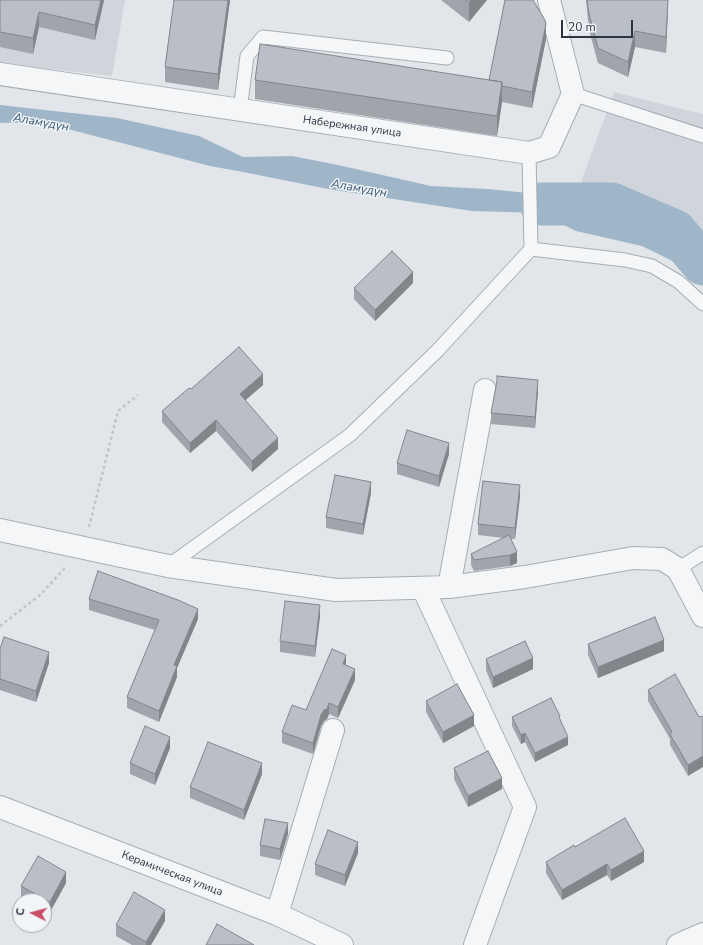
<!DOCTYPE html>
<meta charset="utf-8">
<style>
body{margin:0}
#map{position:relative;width:703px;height:945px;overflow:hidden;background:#e2e6ea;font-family:"Nunito Sans",sans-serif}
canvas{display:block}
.north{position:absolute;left:12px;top:893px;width:40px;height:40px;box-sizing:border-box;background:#f2f5f7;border:1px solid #a2a8af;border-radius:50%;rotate:276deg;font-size:11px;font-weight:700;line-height:16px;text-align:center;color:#2b3542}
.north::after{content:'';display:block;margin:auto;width:14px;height:18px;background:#ca4c67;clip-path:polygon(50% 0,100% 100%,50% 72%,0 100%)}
.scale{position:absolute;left:561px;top:20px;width:72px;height:18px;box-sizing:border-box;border:2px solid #2b3542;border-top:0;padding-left:5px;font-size:12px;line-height:14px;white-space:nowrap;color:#2b3542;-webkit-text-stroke:3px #f2f5f7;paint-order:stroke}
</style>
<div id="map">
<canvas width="703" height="945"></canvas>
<div class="north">С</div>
<div class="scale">20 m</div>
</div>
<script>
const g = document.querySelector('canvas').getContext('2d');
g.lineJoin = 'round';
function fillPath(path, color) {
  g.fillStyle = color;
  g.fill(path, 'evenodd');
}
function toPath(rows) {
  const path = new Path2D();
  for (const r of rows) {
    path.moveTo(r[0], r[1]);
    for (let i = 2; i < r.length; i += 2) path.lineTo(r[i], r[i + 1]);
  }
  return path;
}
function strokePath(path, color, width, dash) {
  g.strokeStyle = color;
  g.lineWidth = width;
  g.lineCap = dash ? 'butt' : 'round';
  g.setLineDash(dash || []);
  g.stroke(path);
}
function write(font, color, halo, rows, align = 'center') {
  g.font = font + ' "Nunito Sans",sans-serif';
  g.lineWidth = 3;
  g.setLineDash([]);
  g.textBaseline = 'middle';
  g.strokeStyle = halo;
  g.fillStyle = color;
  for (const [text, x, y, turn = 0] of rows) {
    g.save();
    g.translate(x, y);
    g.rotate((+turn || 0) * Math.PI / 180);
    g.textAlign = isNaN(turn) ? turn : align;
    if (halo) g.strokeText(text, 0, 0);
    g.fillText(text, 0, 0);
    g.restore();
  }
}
fillPath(toPath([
 [0,0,125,0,112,76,0,64],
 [614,92,703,114,703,238,639,200,581,182]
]), '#d0d5dc');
fillPath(toPath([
 [0,105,117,118,199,136,243,157,292,156,338,165,431,186,488,189,557,196,644,213,703,247,703,276,642,246,576,231,540,213,472,211,328,189,243,172,210,166,41,122,0,123]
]), '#9fb6c9');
strokePath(toPath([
 [541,204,612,204,675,231,703,264]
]), '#9fb6c9', 43);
const lane = toPath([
 [573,94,703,136],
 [240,110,247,56,263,37,447,58],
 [531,249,625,260,652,266,679,282,703,304],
 [168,566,350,435,437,351,531,249,529,153],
 [678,569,703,553]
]);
const street = toPath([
 [0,74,529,153,549,147,573,94,549,0],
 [0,530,168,566,336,590,449,587,525,577,633,558,662,559,678,569,703,616],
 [449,587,485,390],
 [423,588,525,807,475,945],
 [0,807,277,914,342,945],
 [277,914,333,730],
 [678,945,703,934]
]);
strokePath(lane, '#a7adb4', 15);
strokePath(street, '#a7adb4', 24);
strokePath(toPath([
 [89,527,118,411,138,395],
 [0,626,40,595,65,568]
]), '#c0c4c9', 2.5, [3, 3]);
strokePath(lane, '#f5f6f8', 13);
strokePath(street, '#f5f6f8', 22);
fillPath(toPath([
 [0,0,104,0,95,40,39,27,33,54,0,47],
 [174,0,230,0,218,90,165,82,165,67],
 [441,0,487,0,469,22],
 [586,0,668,0,666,53,635,47,628,77,598,63,589,30],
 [546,39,532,108,502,102,497,136,255,99,255,80,489,80],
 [413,283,375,321,354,299,354,288],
 [497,376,538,391,535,428,491,424,491,413,497,384],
 [263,385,245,400,278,449,252,472,216,431,190,453,162,422,162,411,191,389],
 [449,454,439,487,397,474,397,463],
 [371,493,363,535,326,528,326,517],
 [520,496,515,539,511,539,517,563,510,566,474,571,471,565,471,554,504,538,478,535,478,524],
 [89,599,198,619,177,668,177,677,159,722,127,708,127,697,155,630,89,610],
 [320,616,315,657,280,652,280,641],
 [588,644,664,651,598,678,588,655],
 [0,649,49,663,36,702,0,690],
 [486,659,533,669,493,688,486,670],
 [346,665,355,680,338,718,329,714,327,719,324,721,321,726,313,754,282,743,282,732,306,710],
 [648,690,699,717,688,776,670,745,670,739,648,701],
 [426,701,474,726,443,743,426,712],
 [512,717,560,720,568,745,535,762,525,742,521,744,512,726],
 [170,748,155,785,130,774,130,763],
 [454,768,502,789,468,807,454,779],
 [262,774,244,820,190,798,190,787],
 [288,834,280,860,260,856,260,845],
 [575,847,644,862,611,881,607,875,562,900,546,873,546,862],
 [358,853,345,886,315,875,315,864],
 [66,883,50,912,44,909,44,901,29,901,21,897,21,886],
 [165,921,151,945,132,945,116,936,116,925]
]), '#a0a4ab');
fillPath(toPath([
 [101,0,104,0,95,40,95,25],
 [228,0,230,0,218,90,218,74],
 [471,0,487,0,469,22,469,3],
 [668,0,668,10,666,53,666,37],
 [39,12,39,27,33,54,33,38],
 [546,24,546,39,532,108,532,92],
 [635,31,635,47,628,77,628,62],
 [502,82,502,102,497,136,497,116],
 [413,272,413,283,375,321,375,310],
 [263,374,263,385,240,405,240,394],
 [538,380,538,391,535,428,535,417],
 [216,420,216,431,190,453,190,443],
 [278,438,278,449,252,472,252,461],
 [449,443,449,454,439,487,439,476],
 [371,482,371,493,363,535,363,524],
 [520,485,520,496,515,539,515,528],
 [517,552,517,563,510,566,510,555],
 [320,605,320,616,315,657,315,646],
 [198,609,198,619,177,668,177,677,159,722,159,711,174,665],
 [664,640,664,651,598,678,598,667],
 [49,652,49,663,36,702,36,691],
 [346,655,346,665,343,664],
 [533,658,533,669,493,688,493,677],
 [355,669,355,680,338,718,338,707],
 [329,703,329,714,327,719,324,721,321,726,313,754,313,743,321,715],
 [474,715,474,726,443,743,443,732],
 [525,733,525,742,521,744,521,735],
 [170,737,170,748,155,785,155,774],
 [568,737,568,745,535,762,535,753],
 [703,756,703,767,688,776,688,765],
 [262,763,262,774,244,820,244,810],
 [502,778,502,789,468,807,468,796],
 [288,823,288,834,280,860,280,849],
 [358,842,358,853,345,886,345,875],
 [644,851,644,862,611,881,611,870],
 [607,864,607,875,562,900,562,890],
 [66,872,66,883,50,912,50,902],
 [165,910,165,921,151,945,146,945,146,942]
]), '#82868b');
const building = toPath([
 [0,0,101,0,95,25,39,12,33,38,0,32,0,0],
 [174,0,228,0,218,74,165,67,174,0],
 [466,0,471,0,469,3,466,0],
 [505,0,533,0,545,20,546,24,532,92,502,86,502,82,489,80,505,0],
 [587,0,668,0,666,37,635,31,628,62,598,48,589,14,587,0],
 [260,44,502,82,497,116,255,80,260,44],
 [392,251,413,272,375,310,354,288,392,251],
 [239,347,263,374,240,394,278,438,252,461,216,420,190,443,162,411,189,388,191,389,239,347],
 [497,376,538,380,535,417,491,413,497,381,497,376],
 [407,430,449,443,439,476,397,463,407,430],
 [335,475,371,482,363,524,326,517,335,475],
 [483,481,520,485,515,528,478,524,483,481],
 [509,535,517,552,510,555,474,560,471,554,509,535],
 [98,571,178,600,198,609,174,665,177,666,159,711,127,697,159,620,89,599,98,571],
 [285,601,320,605,315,646,280,641,285,601],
 [655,617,664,640,598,667,588,644,655,617],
 [4,637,49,652,36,691,0,679,0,649,4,637],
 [525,641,533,658,493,677,486,659,525,641],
 [332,649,346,655,343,664,355,669,338,707,329,703,327,709,324,710,321,715,313,743,282,732,292,705,306,710,332,649],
 [675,674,699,717,702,716,703,718,703,756,688,765,670,734,672,732,648,690,675,674],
 [457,684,474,715,443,732,426,701,457,684],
 [551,698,560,716,559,717,568,737,535,753,525,733,521,735,512,717,551,698],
 [145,726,170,737,155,774,130,763,145,726],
 [208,742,262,763,244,810,190,787,208,742],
 [488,751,502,778,468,796,454,768,488,751],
 [625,818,644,851,611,870,607,864,562,890,546,862,574,845,575,847,625,818],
 [265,819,288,823,280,849,260,845,265,819],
 [328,830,358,842,345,875,315,864,328,830],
 [38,856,66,872,50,902,21,886,38,856],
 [134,892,165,910,146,942,116,925,134,892],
 [217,924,254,945,206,945,217,924]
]);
fillPath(building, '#babfc7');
strokePath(building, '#82868b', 1);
write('11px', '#2b3542', '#f2f5f7', [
 ["Набережная улица",352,127,8],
 ["Керамическая улица",172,874,21]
]);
write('italic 12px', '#365675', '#f2f5f7', [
 ["Аламүдүн",41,123,10],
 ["Аламүдүн",359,189,10]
]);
</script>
